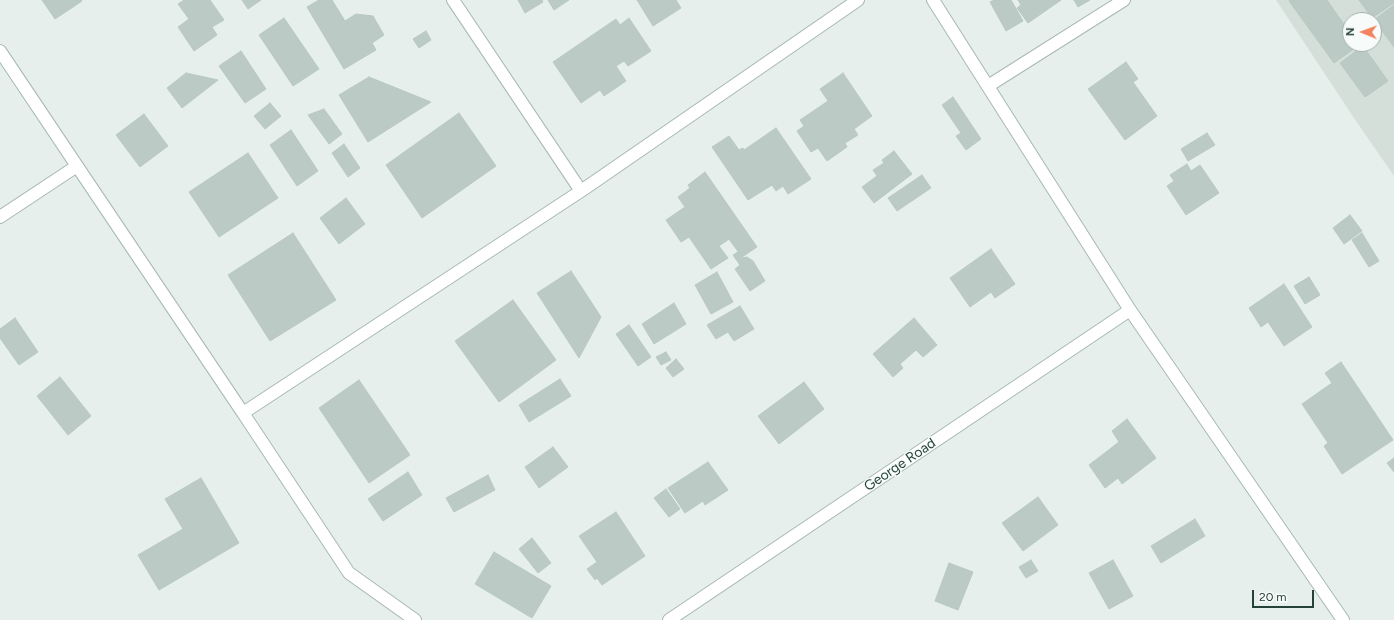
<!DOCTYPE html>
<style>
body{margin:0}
#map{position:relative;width:1394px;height:620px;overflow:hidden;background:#e6efeb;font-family:Figtree,sans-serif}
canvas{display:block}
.north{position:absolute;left:1342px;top:12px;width:40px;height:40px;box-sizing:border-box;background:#f7fbf9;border:1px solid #a3b1ad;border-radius:50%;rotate:271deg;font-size:11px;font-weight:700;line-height:16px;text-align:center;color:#24423a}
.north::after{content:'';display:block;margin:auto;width:14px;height:18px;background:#f4845f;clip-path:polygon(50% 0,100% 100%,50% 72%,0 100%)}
.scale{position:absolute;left:1252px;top:590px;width:62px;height:18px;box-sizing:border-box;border:2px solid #24423a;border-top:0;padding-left:5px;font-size:12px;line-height:14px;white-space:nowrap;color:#24423a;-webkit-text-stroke:3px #f7fbf9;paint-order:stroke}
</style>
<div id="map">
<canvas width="1394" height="620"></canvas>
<div class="north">N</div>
<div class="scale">20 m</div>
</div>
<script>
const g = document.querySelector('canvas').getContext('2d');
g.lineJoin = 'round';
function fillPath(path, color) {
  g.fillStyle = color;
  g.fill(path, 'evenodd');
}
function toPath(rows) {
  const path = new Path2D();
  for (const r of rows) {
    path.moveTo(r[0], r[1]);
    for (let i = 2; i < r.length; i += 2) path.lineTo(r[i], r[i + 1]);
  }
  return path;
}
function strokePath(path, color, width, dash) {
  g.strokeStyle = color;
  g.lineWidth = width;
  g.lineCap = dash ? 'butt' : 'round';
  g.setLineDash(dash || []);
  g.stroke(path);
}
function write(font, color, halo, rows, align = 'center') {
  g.font = font + ' Figtree,sans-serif';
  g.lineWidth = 3;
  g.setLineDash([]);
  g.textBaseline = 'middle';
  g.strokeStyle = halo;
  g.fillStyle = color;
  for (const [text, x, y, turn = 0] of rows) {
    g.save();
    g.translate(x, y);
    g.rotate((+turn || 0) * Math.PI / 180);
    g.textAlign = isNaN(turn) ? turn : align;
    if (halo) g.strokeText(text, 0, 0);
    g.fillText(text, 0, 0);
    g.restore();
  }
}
fillPath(toPath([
 [1276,0,1394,0,1394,176,1356,121],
 [1350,20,1374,20,1374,44,1350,44]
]), '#d4dfda');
const building = toPath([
 [42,0,81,0,82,1,55,19,42,0],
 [184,0,210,0,224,20,212,27,217,35,194,51,178,27,189,19,178,4,184,0],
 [242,0,261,0,248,9,242,0],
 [319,0,332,0,345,21,356,14,373,16,384,35,372,43,376,50,344,69,307,7,319,0],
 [518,0,542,0,543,2,525,13,518,0],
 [548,0,569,0,554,10,548,0],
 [637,0,676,0,681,8,653,26,637,0],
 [994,0,1011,0,1023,21,1006,31,990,2,994,0],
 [1018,0,1061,0,1028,23,1017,8,1021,5,1018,0],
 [1074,0,1090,0,1078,7,1074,0],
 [1290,0,1327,0,1350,33,1350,44,1358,44,1359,45,1334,63,1289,1,1290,0],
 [1359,0,1394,0,1394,3,1372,18,1359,0],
 [1394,5,1394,47,1374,20,1394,5],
 [284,18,319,69,293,86,259,35,284,18],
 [629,18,651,51,628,66,624,61,616,66,626,81,604,96,600,90,581,103,553,62,616,19,620,25,629,18],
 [426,31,431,40,419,48,413,39,426,31],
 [1363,46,1388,81,1365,97,1340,63,1363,46],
 [241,51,266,89,245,103,219,66,241,51],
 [1126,62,1138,79,1133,82,1157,116,1125,140,1088,89,1126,62],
 [186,73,218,80,182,108,167,88,186,73],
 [843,73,872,116,854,129,858,135,845,143,847,147,827,161,818,148,811,152,797,131,804,126,800,120,828,101,820,89,843,73],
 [369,77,431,102,368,142,339,95,369,77],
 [953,97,981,139,966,150,956,136,961,133,942,105,953,97],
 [270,103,281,116,265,129,254,116,270,103],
 [324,109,342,134,329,144,308,115,324,109],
 [459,113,496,166,422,218,386,165,459,113],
 [144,114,168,146,140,167,116,135,144,114],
 [776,128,811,179,788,194,783,186,776,191,772,185,748,200,712,147,729,136,739,150,743,148,744,150,776,128],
 [291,130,318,171,297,186,270,145,291,130],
 [1207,133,1215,145,1188,161,1181,149,1207,133],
 [344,144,360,168,348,177,332,153,344,144],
 [894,151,912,174,874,203,862,187,877,176,873,170,884,163,882,160,894,151],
 [248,153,278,198,219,237,189,192,248,153],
 [1187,164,1191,171,1200,165,1219,193,1186,215,1167,186,1174,181,1170,175,1187,164],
 [705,172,757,247,742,257,729,239,719,246,728,258,711,269,689,237,681,242,666,220,685,207,678,197,690,188,688,185,705,172],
 [922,175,931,188,897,211,888,198,922,175],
 [346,198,365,224,339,244,320,218,346,198],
 [1350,215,1362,231,1344,244,1333,228,1350,215],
 [293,233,336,300,270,341,228,275,293,233],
 [1362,233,1379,261,1369,267,1352,240,1362,233],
 [991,249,1015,284,995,298,991,292,970,307,950,278,991,249],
 [738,252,742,258,747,257,753,261,765,281,750,291,735,269,740,265,733,255,738,252],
 [571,271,601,317,579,358,537,293,571,271],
 [717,272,733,302,711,314,695,285,717,272],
 [1309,277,1320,295,1305,304,1294,286,1309,277],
 [1284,284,1312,327,1284,346,1268,322,1261,327,1249,308,1284,284],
 [513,300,556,360,499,402,455,341,513,300],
 [674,303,686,324,654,344,642,324,674,303],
 [740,306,754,329,734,341,728,332,716,339,707,325,740,306],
 [15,318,38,352,19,365,0,338,0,329,15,318],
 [914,318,937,345,923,357,916,350,900,364,903,368,893,377,873,354,914,318],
 [629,325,651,357,638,366,616,334,629,325],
 [666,352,671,360,661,365,656,357,666,352],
 [676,359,684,369,673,377,666,368,676,359],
 [1341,362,1393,440,1342,474,1324,446,1328,443,1302,404,1332,383,1325,373,1341,362],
 [60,377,91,416,68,435,37,396,60,377],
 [560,379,571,396,529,422,519,405,560,379],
 [359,380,410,455,369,483,319,408,359,380],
 [804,382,824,409,779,444,758,416,804,382],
 [1127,419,1156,458,1122,484,1118,478,1105,488,1089,465,1119,442,1112,431,1127,419],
 [553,447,568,467,539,488,525,467,553,447],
 [1394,458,1394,472,1387,463,1394,458],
 [708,462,728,490,705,505,703,501,685,513,668,488,708,462],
 [408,472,422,495,383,521,368,499,408,472],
 [488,475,495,490,454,512,446,498,488,475],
 [201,478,239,543,159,590,138,555,183,529,165,499,201,478],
 [666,489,680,509,669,517,654,498,666,489],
 [1038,497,1058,525,1023,551,1002,523,1038,497],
 [616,512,645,556,602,585,597,578,595,580,587,569,597,562,579,536,616,512],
 [1195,519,1205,536,1161,563,1151,546,1195,519],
 [532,538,551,563,538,573,519,549,532,538],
 [494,552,551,586,532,618,475,584,494,552],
 [1031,560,1038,571,1026,578,1019,567,1031,560],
 [1113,560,1133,596,1109,609,1089,573,1113,560],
 [949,563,973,572,958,610,935,601,949,563]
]);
fillPath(building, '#bbcac4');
strokePath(building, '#b8c9c2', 1);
const minor = toPath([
 [453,0,581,191],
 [933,0,1130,310,1343,620],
 [0,51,77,166,0,217],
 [988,86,1124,0],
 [77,166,243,413,581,191,858,0],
 [243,413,349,573,415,620],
 [669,620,1130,310]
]);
strokePath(minor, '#a8b8b2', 14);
strokePath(minor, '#fff', 12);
write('14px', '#24423a', '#f7fbf9', [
 ["George Road",900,465,-34]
]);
</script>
